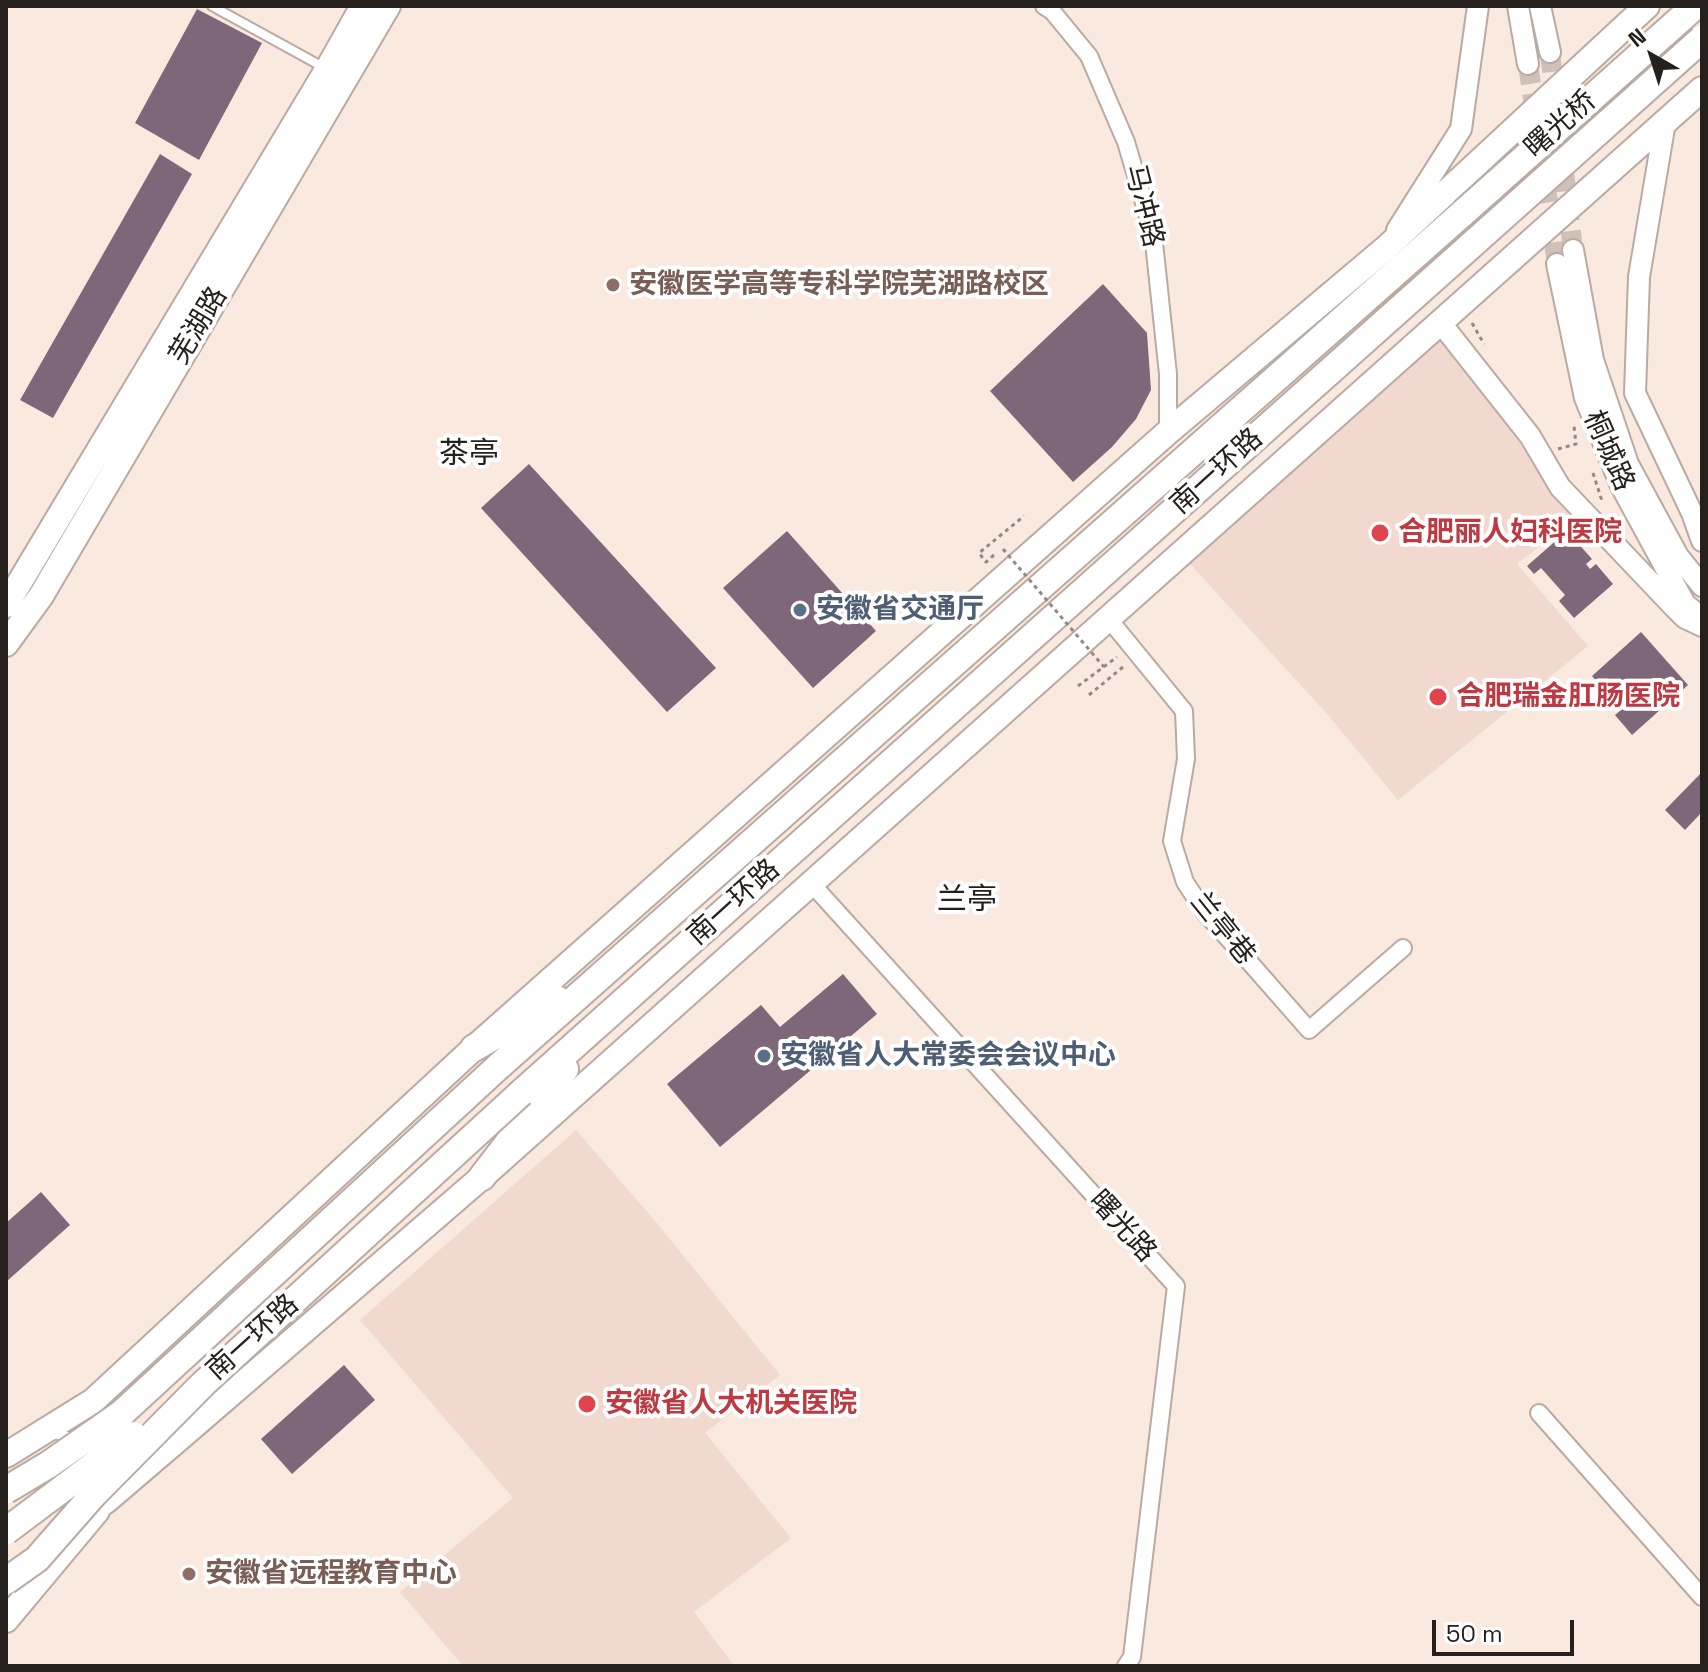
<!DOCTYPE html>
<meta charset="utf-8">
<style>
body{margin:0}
#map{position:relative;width:1708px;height:1672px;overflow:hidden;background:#f9e9df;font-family:"Space Grotesk",sans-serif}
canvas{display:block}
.frame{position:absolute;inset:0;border:8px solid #26201d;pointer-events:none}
.north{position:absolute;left:1612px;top:16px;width:80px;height:80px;-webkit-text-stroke:6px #fff;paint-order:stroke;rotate:321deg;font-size:22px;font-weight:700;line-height:32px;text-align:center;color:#26201d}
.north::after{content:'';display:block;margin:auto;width:28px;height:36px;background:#26201d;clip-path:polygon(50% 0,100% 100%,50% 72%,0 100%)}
.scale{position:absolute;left:1432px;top:1620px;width:142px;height:36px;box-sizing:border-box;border:4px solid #26201d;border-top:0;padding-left:10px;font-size:24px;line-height:28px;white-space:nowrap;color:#26201d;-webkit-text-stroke:6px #fff;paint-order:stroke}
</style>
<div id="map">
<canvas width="1708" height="1672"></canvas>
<div class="frame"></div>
<div class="north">N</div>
<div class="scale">50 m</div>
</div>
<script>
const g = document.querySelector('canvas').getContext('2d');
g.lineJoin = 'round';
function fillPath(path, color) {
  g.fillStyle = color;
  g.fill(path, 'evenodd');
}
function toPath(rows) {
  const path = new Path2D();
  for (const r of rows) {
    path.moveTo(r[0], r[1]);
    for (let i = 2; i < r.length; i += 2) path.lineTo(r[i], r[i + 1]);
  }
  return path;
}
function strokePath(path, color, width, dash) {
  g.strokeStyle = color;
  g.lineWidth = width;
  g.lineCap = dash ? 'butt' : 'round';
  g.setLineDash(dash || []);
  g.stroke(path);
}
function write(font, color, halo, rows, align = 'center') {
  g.font = font + ' "Space Grotesk","Noto Sans SC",sans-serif';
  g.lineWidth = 8;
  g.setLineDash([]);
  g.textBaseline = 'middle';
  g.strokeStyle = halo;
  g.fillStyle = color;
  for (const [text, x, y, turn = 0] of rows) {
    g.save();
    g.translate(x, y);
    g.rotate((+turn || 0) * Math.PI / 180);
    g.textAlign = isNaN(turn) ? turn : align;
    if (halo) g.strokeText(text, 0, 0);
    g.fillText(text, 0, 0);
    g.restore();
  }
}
fillPath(toPath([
 [1440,322,1583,512,1517,564,1588,646,1398,800,1328,715,1180,553],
 [576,1130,656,1222,780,1375,705,1433,791,1538,694,1612,734,1666,463,1666,400,1592,513,1498,360,1320]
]), '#f1d9cf');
fillPath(toPath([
 [197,9,262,43,199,160,135,123],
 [160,154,192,174,53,418,20,400],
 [1103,284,1147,333,1151,390,1136,419,1112,447,1073,482,990,391],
 [529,464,716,668,667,712,481,508],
 [787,531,876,631,813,688,723,588],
 [1567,531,1592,559,1586,564,1590,569,1596,564,1613,584,1574,618,1559,601,1565,595,1541,568,1534,574,1527,566],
 [1641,632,1688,685,1632,735,1615,715,1621,710,1607,694,1604,697,1596,687,1599,684,1592,676],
 [1702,772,1702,812,1685,830,1665,810],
 [843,974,877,1014,720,1147,667,1084,761,1005,780,1027],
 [41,1192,70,1225,6,1282,6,1223],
 [344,1365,375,1400,292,1474,261,1439]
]), '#7f677a');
strokePath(toPath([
 [1550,52,1573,250],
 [1528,64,1557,264]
]), '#cfc1b8', 20, [20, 10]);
const service = toPath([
 [212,6,323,67],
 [50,1434,68,1436,90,1465]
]);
const minor = toPath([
 [1044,6,1052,11,1089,56,1126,142,1153,233,1168,374,1168,432],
 [1108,618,1184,711,1186,759,1172,841,1185,882,1206,914,1252,965,1309,1030,1403,948],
 [810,882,1176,1286,1132,1657,1126,1666],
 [1539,1413,1702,1597]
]);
const tertiary = toPath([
 [1518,6,1528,64],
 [1540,6,1550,52],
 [1665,122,1639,277,1635,393,1692,513,1702,541],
 [1397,230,1461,129,1478,6],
 [1573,250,1593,360,1628,464,1678,556,1702,586],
 [1557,264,1585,398,1621,486,1685,604,1696,613],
 [1440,322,1530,436,1560,487,1675,608,1685,618,1702,626]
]);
const primary = toPath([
 [6,605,327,70,363,6],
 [6,644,41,596,388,6],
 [6,1455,93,1401,474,1048,1168,432,1386,248,1647,6],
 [80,1518,106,1501,189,1430,482,1177,1702,89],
 [6,1620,97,1511]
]);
const trunk = toPath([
 [474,1048,557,999],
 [499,1066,1464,212],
 [521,1093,1477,240],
 [482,1177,565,1069]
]);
strokePath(service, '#baaba2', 12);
strokePath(minor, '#baaba2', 20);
strokePath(tertiary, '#baaba2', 24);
strokePath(primary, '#baaba2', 28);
strokePath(trunk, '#baaba2', 30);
strokePath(toPath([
 [1472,323,1484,344],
 [1558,449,1576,444,1574,426],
 [1593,473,1602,501],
 [994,555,986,562,979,553,1024,516],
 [1078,686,1117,657],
 [1089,695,1123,667]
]), '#958983', 3, [4, 4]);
strokePath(service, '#fff', 8);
strokePath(minor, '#fff', 16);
strokePath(tertiary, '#fff', 20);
strokePath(primary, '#fff', 24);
strokePath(trunk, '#fff', 26);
const trunkBridge = toPath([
 [1464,212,1695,6],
 [1477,240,1702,39],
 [6,1490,48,1465,121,1414,499,1066],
 [6,1531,134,1435],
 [6,1581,37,1559,94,1494,204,1383,521,1093]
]);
strokePath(trunkBridge, '#baaba2', 30, []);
strokePath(toPath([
 [1003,549,1104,667]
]), '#958983', 3, [4, 4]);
strokePath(trunkBridge, '#fff', 26);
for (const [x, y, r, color] of [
 [613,285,8,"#8d6e63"],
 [1380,533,10,"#e0444e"],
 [800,610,8,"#5c6f8a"],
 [1438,697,10,"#e0444e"],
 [764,1056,8,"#5c6f8a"],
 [587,1404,10,"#e0444e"],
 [189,1574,8,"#8d6e63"]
]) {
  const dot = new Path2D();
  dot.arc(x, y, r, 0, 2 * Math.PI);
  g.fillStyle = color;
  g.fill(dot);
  strokePath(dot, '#fff', 3);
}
write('28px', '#26201d', '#fff', [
 ["曙光桥",1561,125,-42],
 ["马冲路",1143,206,76],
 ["芜湖路",199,326,-59],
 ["桐城路",1608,451,66],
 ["南一环路",1217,472,-42],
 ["南一环路",734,903,-42],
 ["兰亭巷",1222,929,51],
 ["曙光路",1122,1227,48],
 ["南一环路",253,1338,-42]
]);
write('bold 28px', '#785e54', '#fff', [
 ["安徽医学高等专科学院芜湖路校区",629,285],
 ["安徽省远程教育中心",205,1574]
], 'left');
write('bold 28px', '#be3a42', '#fff', [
 ["合肥丽人妇科医院",1398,533],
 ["合肥瑞金肛肠医院",1456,697],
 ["安徽省人大机关医院",605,1404]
], 'left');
write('bold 28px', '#4e5e75', '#fff', [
 ["安徽省交通厅",816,610],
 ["安徽省人大常委会会议中心",780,1056]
], 'left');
write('30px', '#26201d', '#fff', [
 ["茶亭",469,455],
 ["兰亭",967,901]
]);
</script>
